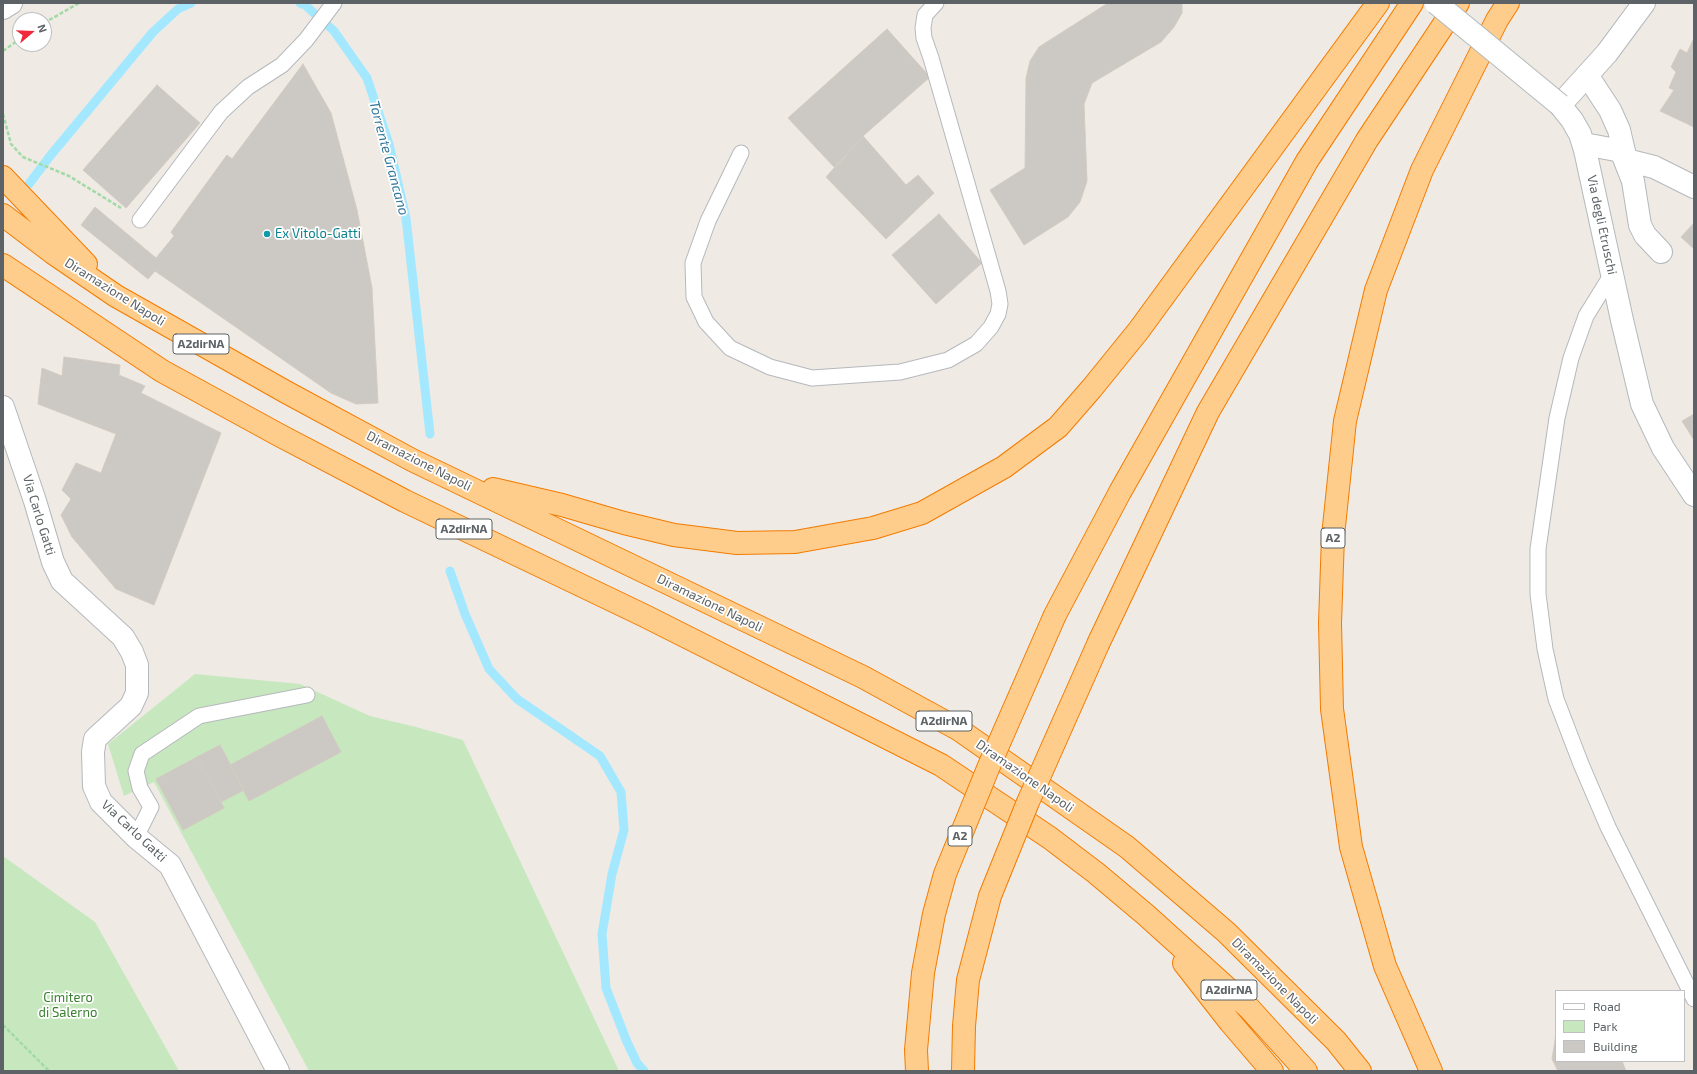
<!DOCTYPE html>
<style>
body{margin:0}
#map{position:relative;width:1697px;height:1074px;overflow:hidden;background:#efebe4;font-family:"Exo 2",sans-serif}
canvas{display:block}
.frame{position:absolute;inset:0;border:4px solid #5c6265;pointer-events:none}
.legend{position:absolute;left:1555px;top:990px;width:130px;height:72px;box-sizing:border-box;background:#fff;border:1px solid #bec0c1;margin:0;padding:5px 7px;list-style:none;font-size:12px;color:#5c6265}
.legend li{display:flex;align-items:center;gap:8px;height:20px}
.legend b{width:20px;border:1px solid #bec0c1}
.north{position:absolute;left:12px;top:12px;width:40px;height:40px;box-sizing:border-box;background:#fff;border:1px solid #bec0c1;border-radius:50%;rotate:71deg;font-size:11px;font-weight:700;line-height:16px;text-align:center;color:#5c6265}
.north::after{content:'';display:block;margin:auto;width:14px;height:18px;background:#f1283d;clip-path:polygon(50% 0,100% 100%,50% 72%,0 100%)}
</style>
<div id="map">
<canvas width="1697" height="1074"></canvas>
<div class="frame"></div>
<ul class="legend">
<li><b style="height:5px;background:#fff"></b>Road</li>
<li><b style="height:11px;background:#c7e8bf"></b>Park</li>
<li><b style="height:11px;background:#ccc8c3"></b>Building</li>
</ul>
<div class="north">N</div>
</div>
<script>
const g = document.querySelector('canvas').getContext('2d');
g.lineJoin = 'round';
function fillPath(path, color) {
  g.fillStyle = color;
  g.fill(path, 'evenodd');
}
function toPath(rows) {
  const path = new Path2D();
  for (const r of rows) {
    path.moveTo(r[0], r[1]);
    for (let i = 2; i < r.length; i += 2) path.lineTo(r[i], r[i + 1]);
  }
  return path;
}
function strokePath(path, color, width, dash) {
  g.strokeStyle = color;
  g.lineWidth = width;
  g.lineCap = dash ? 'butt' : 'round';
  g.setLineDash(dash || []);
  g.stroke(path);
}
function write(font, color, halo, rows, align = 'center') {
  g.font = font + ' "Exo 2",sans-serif';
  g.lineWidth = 3.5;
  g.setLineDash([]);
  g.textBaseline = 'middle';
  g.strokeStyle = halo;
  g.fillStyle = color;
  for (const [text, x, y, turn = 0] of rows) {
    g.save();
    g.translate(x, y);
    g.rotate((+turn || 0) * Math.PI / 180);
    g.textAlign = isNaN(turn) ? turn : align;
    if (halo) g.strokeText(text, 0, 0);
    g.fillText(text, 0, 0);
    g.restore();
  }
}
fillPath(toPath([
 [195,674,300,684,370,716,416,727,463,740,619,1071,309,1071,154,782,124,796,108,744],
 [3,856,95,922,179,1071,3,1071]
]), '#c7e8bf');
strokePath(toPath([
 [300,3,305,5,334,31,367,78,389,144,406,218,430,434],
 [29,184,50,156,153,32,178,9,191,3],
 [450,571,465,614,489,669,517,699,600,756,621,792,624,830,612,874,602,934,606,988,627,1042,637,1063,644,1071]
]), '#a4e8ff', 9);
const building = toPath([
 [1108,3,1182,3,1182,13,1174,27,1161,42,1092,83,1084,104,1087,181,1080,202,1068,217,1024,245,990,190,1025,168,1026,78,1030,61,1039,47,1108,3],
 [887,29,930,77,863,136,835,168,788,118,887,29],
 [1694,38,1694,127,1660,111,1674,90,1669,88,1676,72,1671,67,1680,49,1687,53,1694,38],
 [303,64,331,113,357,210,372,288,378,403,356,404,331,393,155,271,148,279,81,225,95,207,156,258,174,236,171,232,227,155,232,159,303,64],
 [157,85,200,123,126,208,83,170,157,85],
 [863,136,906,185,918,175,934,193,886,239,826,177,863,136],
 [939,214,982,263,936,304,892,255,939,214],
 [1694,223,1694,249,1681,237,1694,223],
 [64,357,120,365,119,375,145,386,141,393,221,433,154,605,116,589,72,537,61,515,71,499,62,490,76,463,101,473,116,434,38,404,42,368,62,376,64,357],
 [1694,414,1694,440,1682,421,1694,414],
 [322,716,341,752,249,801,230,765,322,716],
 [220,745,244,790,221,802,197,757,220,745],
 [197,757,224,808,183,830,156,779,197,757],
 [1556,1034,1556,1061,1622,1061,1626,1071,1558,1071,1552,1059,1556,1034]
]);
fillPath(building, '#ccc8c3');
strokePath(building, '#d4cbc2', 1);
const lane = toPath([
 [741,153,708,221,693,263,694,297,706,322,730,348,770,367,812,378,900,372,948,360,976,344,991,327,998,314,1000,304,998,291,931,58,924,38,923,28,925,15,936,3],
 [140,220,221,112,248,87,282,65,306,40,334,3],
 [1612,274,1586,316,1571,358,1557,418,1538,549,1538,594,1545,649,1556,699,1581,764,1608,827,1694,999],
 [136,837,151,807,140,788,136,771,142,754,199,716,307,695]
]);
const street = toPath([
 [3,8,11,3],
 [1587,75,1610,110,1619,130,1626,160,1654,167,1694,187],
 [1560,105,1607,53,1644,3],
 [1584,144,1616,150,1622,153,1633,181,1640,225,1645,235,1661,252],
 [3,407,35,501,53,562,62,581,123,637,132,652,137,665,137,693,131,706,95,739,93,752,94,786,101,802,136,837,170,865,278,1071]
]);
const secondary = toPath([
 [1560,105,1572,120,1580,134,1585,150,1622,320,1642,404,1663,448,1694,495]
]);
const highway = toPath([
 [3,177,86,264],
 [3,215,53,253,116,296,286,392,412,460,863,677,958,729,1127,847,1226,932,1336,1041,1360,1071],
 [3,265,162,371,279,435,405,501,645,616,941,765,1050,838,1096,873,1146,915,1249,1008,1306,1071],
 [493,489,562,505,624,523,674,535,737,543,795,542,873,528,922,513,1004,467,1058,427,1092,388,1139,330,1378,3],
 [1055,615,1120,492,1307,161,1412,3],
 [1099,642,1208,412,1367,140,1458,3],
 [1184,963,1230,1022,1272,1071],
 [1431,1071,1385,966,1351,847,1332,709,1330,623,1333,536,1345,421,1376,290,1422,170,1497,20,1508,3]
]);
strokePath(lane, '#b5b8bc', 17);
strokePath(street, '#b5b8bc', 24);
strokePath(secondary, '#b3b9bc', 24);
strokePath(highway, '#f37b00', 24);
strokePath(toPath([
 [44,23,79,3],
 [3,51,20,39],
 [3,114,11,144,23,157,69,176,121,208],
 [3,1025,49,1071]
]), '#a2daa6', 2.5, [4, 2]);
strokePath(lane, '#fff', 15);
strokePath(street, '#fff', 22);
strokePath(secondary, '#fff', 22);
strokePath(highway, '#ffcd8b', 22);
const secondaryBridge = toPath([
 [1436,3,1560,105]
]);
const highwayBridge = toPath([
 [917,1071,916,1050,923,973,934,914,945,874,989,766,1055,615],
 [963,1071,964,1026,968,980,990,896,1028,802,1099,642]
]);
strokePath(secondaryBridge, '#b3b9bc', 24, []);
strokePath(highwayBridge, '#f37b00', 24, []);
strokePath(secondaryBridge, '#fff', 22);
strokePath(highwayBridge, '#ffcd8b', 22);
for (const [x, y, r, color] of [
 [267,234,4,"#0f9aa8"]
]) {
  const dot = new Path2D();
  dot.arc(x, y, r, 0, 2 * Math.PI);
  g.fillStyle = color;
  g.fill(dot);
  strokePath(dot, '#fff', 1.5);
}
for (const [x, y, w] of [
 [201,344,56],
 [464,529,56],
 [1333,538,24],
 [944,721,56],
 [960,836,24],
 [1229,990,56]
]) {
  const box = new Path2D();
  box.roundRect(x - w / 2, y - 10, w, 20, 3);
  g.fillStyle = '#fff';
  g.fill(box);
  strokePath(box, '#5c6265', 1);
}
write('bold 12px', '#5c6265', null, [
 ["A2dirNA",201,344],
 ["A2dirNA",464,529],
 ["A2",1333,538],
 ["A2dirNA",944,721],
 ["A2",960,836],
 ["A2dirNA",1229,990]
]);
write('13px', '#5c6265', '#fff', [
 ["Via degli Etruschi",1602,225,78],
 ["Diramazione Napoli",115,292,32],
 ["Diramazione Napoli",419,461,27],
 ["Via Carlo Gatti",39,515,73],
 ["Diramazione Napoli",710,603,26],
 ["Diramazione Napoli",1025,776,35],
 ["Via Carlo Gatti",134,831,43],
 ["Diramazione Napoli",1275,981,45]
]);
write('13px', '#0d838f', '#fff', [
 ["Ex Vitolo-Gatti",275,234]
], 'left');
write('13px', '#3a8130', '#fff', [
 ["Cimitero",68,998],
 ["di Salerno",68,1013]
]);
write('italic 14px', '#34789b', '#fff', [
 ["Torrente Grancano",389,158,75]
]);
</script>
